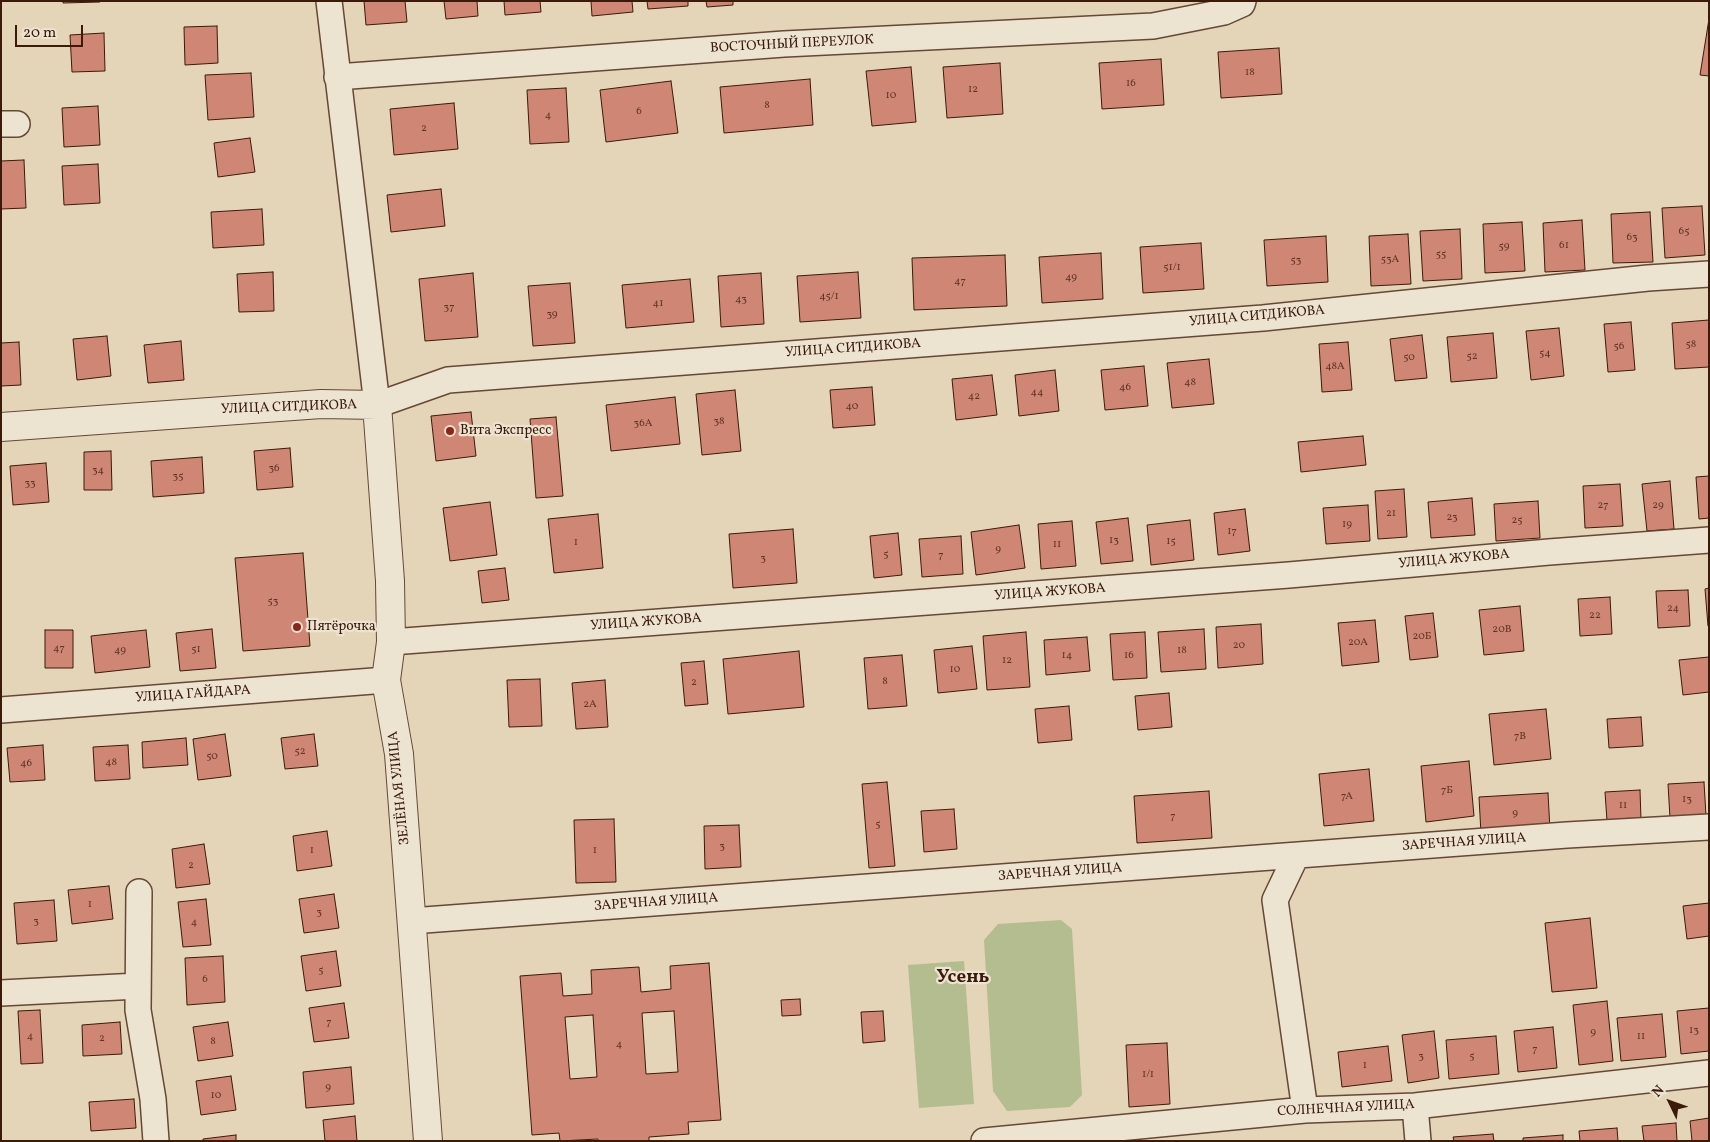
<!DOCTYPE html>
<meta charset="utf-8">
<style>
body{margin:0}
#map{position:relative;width:1710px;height:1142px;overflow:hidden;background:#e4d4b8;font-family:Vollkorn,serif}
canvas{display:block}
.frame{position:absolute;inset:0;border:2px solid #3b1a09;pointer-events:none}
.north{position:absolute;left:1645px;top:1077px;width:50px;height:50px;-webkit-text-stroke:4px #ede3d1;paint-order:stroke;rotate:312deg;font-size:14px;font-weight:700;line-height:20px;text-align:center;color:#3b1a09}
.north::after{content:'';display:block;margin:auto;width:18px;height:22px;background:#3b1a09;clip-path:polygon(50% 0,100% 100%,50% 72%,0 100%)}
.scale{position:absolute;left:15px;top:25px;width:68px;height:22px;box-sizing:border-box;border:2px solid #3b1a09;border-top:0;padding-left:6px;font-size:15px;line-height:18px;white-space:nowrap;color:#3b1a09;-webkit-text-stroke:4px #ede3d1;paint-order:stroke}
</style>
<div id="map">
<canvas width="1710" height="1142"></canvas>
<div class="frame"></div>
<div class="north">N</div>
<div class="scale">20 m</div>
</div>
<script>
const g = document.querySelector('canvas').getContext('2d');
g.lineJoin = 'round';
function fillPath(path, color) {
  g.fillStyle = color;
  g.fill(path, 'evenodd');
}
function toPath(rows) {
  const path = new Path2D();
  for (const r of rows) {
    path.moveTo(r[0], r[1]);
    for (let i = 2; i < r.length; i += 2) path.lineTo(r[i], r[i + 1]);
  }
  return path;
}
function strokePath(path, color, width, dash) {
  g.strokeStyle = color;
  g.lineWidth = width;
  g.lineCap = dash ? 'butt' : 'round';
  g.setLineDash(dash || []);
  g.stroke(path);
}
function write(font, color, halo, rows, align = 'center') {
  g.font = font + ' Vollkorn,serif';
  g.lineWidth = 4.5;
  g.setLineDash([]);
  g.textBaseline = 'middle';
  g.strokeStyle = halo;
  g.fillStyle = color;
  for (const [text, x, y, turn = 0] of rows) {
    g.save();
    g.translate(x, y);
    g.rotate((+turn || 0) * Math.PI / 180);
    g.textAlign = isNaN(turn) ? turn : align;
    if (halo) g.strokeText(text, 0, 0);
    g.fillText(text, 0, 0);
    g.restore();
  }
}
fillPath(toPath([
 [1061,920,1072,929,1082,1095,1070,1107,1007,1111,993,1091,984,940,998,924],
 [964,961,974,1104,919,1108,908,965]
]), '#b4bd8f');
const building = toPath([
 [63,1,100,1,100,2,63,3,63,1],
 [364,1,405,1,407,22,366,25,364,1],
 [444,1,477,1,478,16,446,19,444,1],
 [504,1,540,1,541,12,505,15,504,1],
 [591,1,632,1,633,12,592,16,591,1],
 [647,1,688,1,688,6,648,9,647,1],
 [706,1,733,1,733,5,707,7,706,1],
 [1709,19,1709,76,1700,75,1709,19],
 [217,26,218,63,185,65,184,27,217,26],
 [104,33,105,71,72,72,70,35,104,33],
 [1279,48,1282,94,1221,98,1218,52,1279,48],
 [1161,59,1164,105,1102,109,1099,63,1161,59],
 [1000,63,1003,114,947,118,943,67,1000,63],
 [911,67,916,122,872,126,866,71,911,67],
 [251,73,254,117,208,120,205,75,251,73],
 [810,79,813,125,724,133,720,87,810,79],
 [671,81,678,133,606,142,600,90,671,81],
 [566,88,569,142,530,144,527,90,566,88],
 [454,103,458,149,394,155,390,109,454,103],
 [98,106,100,145,64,147,62,108,98,106],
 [250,138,255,172,218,177,214,143,250,138],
 [24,160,26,208,1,209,1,161,24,160],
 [98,164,100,203,64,205,62,166,98,164],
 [441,189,445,226,391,232,387,195,441,189],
 [1702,206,1705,255,1665,258,1662,208,1702,206],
 [262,209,264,245,213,248,211,212,262,209],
 [1650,212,1653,262,1613,263,1611,214,1650,212],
 [1582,220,1585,270,1545,272,1543,223,1582,220],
 [1522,222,1525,271,1485,273,1483,224,1522,222],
 [1460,229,1462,279,1423,281,1420,231,1460,229],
 [1408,234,1411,284,1371,286,1369,236,1408,234],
 [1326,236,1328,282,1267,286,1264,240,1326,236],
 [1201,243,1204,289,1143,293,1140,247,1201,243],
 [1101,253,1103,299,1042,303,1039,257,1101,253],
 [1005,255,1007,306,914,310,912,258,1005,255],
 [273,272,274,311,239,312,237,274,273,272],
 [858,272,861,318,800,322,797,276,858,272],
 [473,273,478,337,425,341,419,279,473,273],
 [761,273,764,324,721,327,718,276,761,273],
 [690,279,694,322,626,328,622,285,690,279],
 [570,283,575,343,533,346,528,286,570,283],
 [1709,320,1709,367,1675,369,1672,323,1709,320],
 [1631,322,1635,370,1608,372,1604,324,1631,322],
 [1559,328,1564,376,1531,380,1526,331,1559,328],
 [1493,333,1497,378,1451,382,1447,337,1493,333],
 [1422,335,1427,378,1395,381,1390,339,1422,335],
 [107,336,111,376,77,380,73,339,107,336],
 [181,341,184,380,148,383,144,345,181,341],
 [19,342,21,385,1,386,1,343,19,342],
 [1348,342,1352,390,1322,392,1319,344,1348,342],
 [1209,359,1214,404,1172,408,1167,363,1209,359],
 [1144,366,1148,406,1105,410,1101,370,1144,366],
 [1055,370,1059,411,1019,416,1015,375,1055,370],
 [992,375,997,415,956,420,952,379,992,375],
 [872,387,875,425,833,428,830,390,872,387],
 [735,390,741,451,702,455,696,394,735,390],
 [675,397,680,444,611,451,606,405,675,397],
 [471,412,476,456,436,461,431,416,471,412],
 [556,417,563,496,536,498,530,419,556,417],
 [1363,436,1366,465,1301,472,1298,442,1363,436],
 [290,448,293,487,257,490,254,451,290,448],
 [111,451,112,490,84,490,84,452,111,451],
 [202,457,204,493,153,497,151,461,202,457],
 [46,463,49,502,13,505,10,466,46,463],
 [1709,476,1709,518,1699,519,1696,477,1709,476],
 [1670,481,1674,529,1647,531,1642,484,1670,481],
 [1620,484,1623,526,1585,528,1583,486,1620,484],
 [1404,489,1407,537,1378,539,1375,491,1404,489],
 [1472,498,1475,535,1431,538,1428,502,1472,498],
 [1538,501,1540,538,1496,541,1494,504,1538,501],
 [490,502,497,555,450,561,443,508,490,502],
 [1368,505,1370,541,1326,544,1323,508,1368,505],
 [1245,509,1250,551,1218,555,1214,513,1245,509],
 [598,514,603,568,554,573,548,519,598,514],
 [1128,518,1133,561,1101,564,1096,522,1128,518],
 [1190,520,1194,560,1151,565,1147,525,1190,520],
 [1072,521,1076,566,1041,569,1038,524,1072,521],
 [1019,525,1025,568,976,575,971,532,1019,525],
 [793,529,797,583,733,588,729,534,793,529],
 [898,533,902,575,874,578,870,536,898,533],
 [961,536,963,574,922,577,919,539,961,536],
 [303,553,310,646,243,651,235,558,303,553],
 [505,568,509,600,482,603,478,571,505,568],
 [1709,588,1709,626,1708,626,1705,589,1709,588],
 [1688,590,1690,626,1658,628,1656,591,1688,590],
 [1610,597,1612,634,1580,636,1578,599,1610,597],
 [1520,606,1524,651,1484,655,1479,610,1520,606],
 [1433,613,1438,657,1410,660,1405,616,1433,613],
 [1375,620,1379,662,1342,666,1338,623,1375,620],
 [1261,624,1263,664,1218,668,1216,627,1261,624],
 [212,629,216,668,180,671,176,633,212,629],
 [1204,629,1206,669,1161,672,1158,632,1204,629],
 [45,630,73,630,73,668,45,668,45,630],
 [146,630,150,667,95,673,91,636,146,630],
 [1026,632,1030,687,987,690,983,636,1026,632],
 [1145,632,1147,678,1113,680,1110,634,1145,632],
 [1087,637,1090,671,1046,675,1044,640,1087,637],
 [972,646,977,689,938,693,934,650,972,646],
 [799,651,804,707,728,714,723,659,799,651],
 [902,655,907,706,868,709,864,658,902,655],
 [1709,657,1709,692,1683,695,1679,660,1709,657],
 [704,661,708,704,685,706,681,663,704,661],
 [540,679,542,726,509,727,507,680,540,679],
 [605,680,608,727,576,729,572,683,605,680],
 [1169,693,1172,727,1138,730,1135,696,1169,693],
 [1069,706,1072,740,1038,743,1035,709,1069,706],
 [1546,709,1551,759,1494,765,1489,714,1546,709],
 [1641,717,1643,746,1609,748,1607,719,1641,717],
 [225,734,231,776,198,780,193,739,225,734],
 [314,734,318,766,285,769,281,738,314,734],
 [186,738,188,765,143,768,142,742,186,738],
 [43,745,45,780,10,782,7,748,43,745],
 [128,745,130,779,95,781,93,747,128,745],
 [1469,761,1474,816,1426,822,1421,766,1469,761],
 [1369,769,1374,821,1324,826,1319,774,1369,769],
 [887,782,895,866,869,868,862,784,887,782],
 [1704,782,1706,816,1670,818,1668,784,1704,782],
 [1640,790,1641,820,1607,821,1605,792,1640,790],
 [1209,791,1212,838,1137,843,1134,796,1209,791],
 [1548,793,1550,830,1481,834,1479,797,1548,793],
 [954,809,957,849,924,852,921,811,954,809],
 [614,819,616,882,576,883,574,820,614,819],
 [739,825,741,867,705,869,704,826,739,825],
 [327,831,332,866,297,871,293,836,327,831],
 [204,844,210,884,176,888,172,849,204,844],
 [109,886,113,919,72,924,68,890,109,886],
 [334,894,339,928,304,933,299,899,334,894],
 [206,899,211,945,183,947,178,902,206,899],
 [54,900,57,941,17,944,14,903,54,900],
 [1709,903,1709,936,1687,939,1683,906,1709,903],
 [1590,918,1597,988,1552,992,1545,923,1590,918],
 [336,951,341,986,306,991,301,956,336,951],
 [223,956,225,1002,187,1005,185,958,223,956],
 [709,963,721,1120,688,1122,689,1134,649,1137,649,1141,598,1141,598,1139,560,1141,559,1133,532,1135,520,976,561,973,563,996,592,994,591,970,639,967,641,992,671,989,670,966,709,963],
 [674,1011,678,1072,646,1074,642,1013,674,1011],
 [593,1015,597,1077,570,1079,565,1017,593,1015],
 [800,999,801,1015,782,1016,781,1000,800,999],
 [1607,1001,1613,1061,1579,1065,1573,1005,1607,1001],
 [344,1003,349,1038,314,1042,309,1008,344,1003],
 [1709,1008,1709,1051,1681,1054,1677,1011,1709,1008],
 [40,1010,43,1063,21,1064,18,1011,40,1010],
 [883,1011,885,1041,863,1043,861,1012,883,1011],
 [1662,1014,1666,1057,1621,1061,1617,1018,1662,1014],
 [120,1022,122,1054,83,1056,82,1025,120,1022],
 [228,1022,233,1056,198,1061,193,1027,228,1022],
 [1553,1027,1557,1068,1518,1072,1514,1031,1553,1027],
 [1434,1031,1439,1078,1408,1083,1402,1035,1434,1031],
 [1496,1036,1499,1074,1449,1079,1446,1040,1496,1036],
 [1167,1043,1170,1104,1129,1107,1126,1045,1167,1043],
 [1388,1046,1392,1081,1342,1087,1338,1052,1388,1046],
 [351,1067,354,1104,306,1108,303,1072,351,1067],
 [231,1076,236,1110,201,1115,196,1081,231,1076],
 [134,1099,136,1128,91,1131,89,1102,134,1099],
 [355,1116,357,1141,325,1141,323,1120,355,1116],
 [1709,1118,1709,1141,1692,1141,1690,1121,1709,1118],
 [1676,1123,1677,1141,1644,1141,1642,1126,1676,1123],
 [1617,1128,1618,1141,1580,1141,1579,1131,1617,1128],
 [1493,1134,1494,1141,1454,1141,1453,1137,1493,1134],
 [236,1135,236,1141,203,1141,203,1139,236,1135],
 [1563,1135,1563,1141,1523,1141,1523,1138,1563,1135]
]);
fillPath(building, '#d08675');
strokePath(building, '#3b1a09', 1);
const minor = toPath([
 [329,1,377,405,448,380,1263,318,1648,278,1709,274],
 [337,77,784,44,1153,26,1224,12,1242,4,1243,1],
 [1,124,17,124],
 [391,642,1289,575,1549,552,1709,540],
 [1,710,386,680],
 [1296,856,1275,900,1305,1110],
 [139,892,138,1010,153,1099,156,1141],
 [411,921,1567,835,1709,827],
 [1,993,138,986],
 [1415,1106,1418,1141],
 [984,1141,1305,1110,1415,1106,1709,1073]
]);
const tertiary = toPath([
 [1,427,321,404,377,405,390,581,391,642,386,680,399,754,428,1141]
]);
strokePath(minor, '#654835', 28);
strokePath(tertiary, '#654835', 30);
strokePath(minor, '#ede3d1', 25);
strokePath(tertiary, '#ede3d1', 28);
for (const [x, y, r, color] of [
 [450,431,5,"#8f2418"],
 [297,627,5,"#8f2418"]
]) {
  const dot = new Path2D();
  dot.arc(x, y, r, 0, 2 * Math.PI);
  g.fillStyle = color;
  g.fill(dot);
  strokePath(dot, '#ede3d1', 2);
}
write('11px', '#603524', null, [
 ["18",1250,73],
 ["16",1131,84],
 ["12",973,90],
 ["10",891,96],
 ["8",767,106],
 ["6",639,112],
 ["4",548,116],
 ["2",424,129],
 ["65",1684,232],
 ["63",1632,238],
 ["61",1564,246],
 ["59",1504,247],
 ["55",1441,255],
 ["53А",1390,260],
 ["53",1296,261],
 ["51/1",1172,268],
 ["49",1071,278],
 ["47",960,282],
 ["45/1",829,297],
 ["43",741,300],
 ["41",658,304],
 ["37",449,308],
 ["39",552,315],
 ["58",1691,345],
 ["56",1619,347],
 ["54",1545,354],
 ["52",1472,357],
 ["50",1409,358],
 ["48А",1335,367],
 ["48",1190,383],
 ["46",1125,388],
 ["44",1037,393],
 ["42",974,397],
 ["40",852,407],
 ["38",719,422],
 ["36А",643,424],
 ["36",274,469],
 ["34",98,471],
 ["35",178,477],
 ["33",30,484],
 ["27",1603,506],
 ["29",1658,506],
 ["21",1391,514],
 ["23",1452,518],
 ["25",1517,521],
 ["19",1347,525],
 ["17",1232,532],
 ["13",1114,541],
 ["15",1171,542],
 ["1",576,543],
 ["11",1057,545],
 ["9",998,550],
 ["5",886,555],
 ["7",941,556],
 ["3",763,559],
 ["53",273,602],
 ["24",1673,609],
 ["22",1595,616],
 ["20В",1502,630],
 ["20Б",1422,637],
 ["20А",1358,643],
 ["20",1239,646],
 ["47",59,649],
 ["51",196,650],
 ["49",120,651],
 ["18",1182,651],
 ["14",1067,656],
 ["16",1129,656],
 ["12",1007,661],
 ["10",955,670],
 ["8",885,682],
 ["2",694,683],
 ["2А",590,705],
 ["7В",1520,737],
 ["52",300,752],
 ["50",212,757],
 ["48",111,763],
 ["46",26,764],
 ["7Б",1447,791],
 ["7А",1347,797],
 ["13",1687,800],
 ["11",1623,806],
 ["9",1515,814],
 ["7",1173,817],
 ["5",878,825],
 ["3",722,847],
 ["1",312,851],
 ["1",595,851],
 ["2",191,866],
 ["1",90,905],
 ["3",319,913],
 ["3",36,922],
 ["4",194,923],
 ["5",321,971],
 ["6",205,980],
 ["7",329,1023],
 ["13",1694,1031],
 ["9",1593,1033],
 ["4",30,1037],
 ["11",1641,1037],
 ["2",102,1039],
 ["8",213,1042],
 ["4",619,1045],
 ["7",1535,1050],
 ["3",1421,1057],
 ["5",1472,1057],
 ["1",1365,1066],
 ["1/1",1148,1075],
 ["9",328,1088],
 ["10",216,1096]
]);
write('14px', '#3b1a09', '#ede3d1', [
 ["ВОСТОЧНЫЙ ПЕРЕУЛОК",792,45,-3],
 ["УЛИЦА СИТДИКОВА",1257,317,-5],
 ["УЛИЦА СИТДИКОВА",853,349,-4],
 ["УЛИЦА СИТДИКОВА",289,408,-2],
 ["УЛИЦА ЖУКОВА",1454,560,-5],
 ["УЛИЦА ЖУКОВА",1050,593,-4],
 ["УЛИЦА ЖУКОВА",646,623,-4],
 ["УЛИЦА ГАЙДАРА",193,695,-4],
 ["ЗЕЛЁНАЯ УЛИЦА",400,788,-96],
 ["ЗАРЕЧНАЯ УЛИЦА",1464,843,-4],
 ["ЗАРЕЧНАЯ УЛИЦА",1060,873,-4],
 ["ЗАРЕЧНАЯ УЛИЦА",656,903,-4],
 ["СОЛНЕЧНАЯ УЛИЦА",1346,1109,-3]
]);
write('14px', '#3b1a09', '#ede3d1', [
 ["Вита Экспресс",460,431],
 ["Пятёрочка",307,627]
], 'left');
write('bold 19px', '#3b1a09', '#ede3d1', [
 ["Усень",963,979]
]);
</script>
